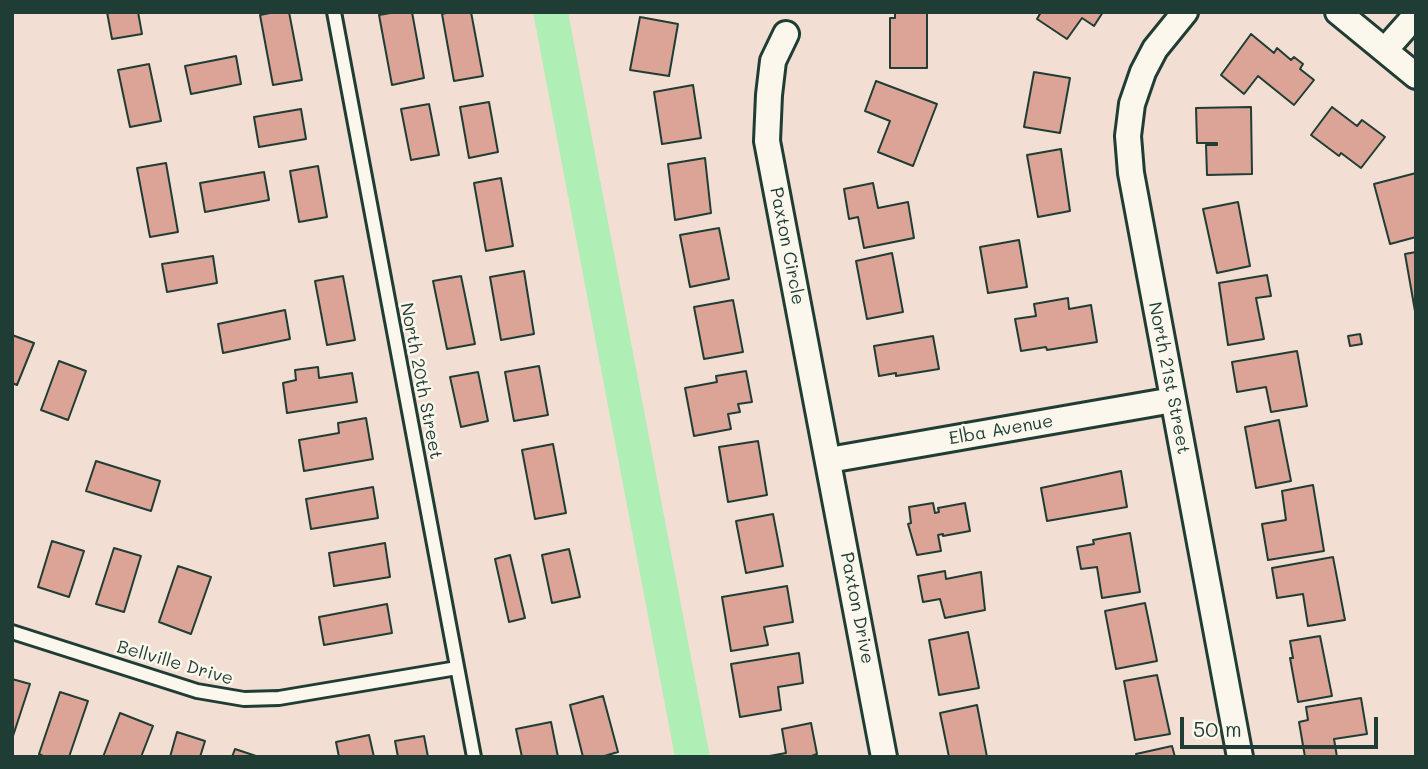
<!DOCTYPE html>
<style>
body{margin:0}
#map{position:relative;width:1428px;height:769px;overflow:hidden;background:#f2ded2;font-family:Mali,sans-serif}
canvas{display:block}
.frame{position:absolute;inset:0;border:14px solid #1f3d34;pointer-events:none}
.scale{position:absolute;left:1180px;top:717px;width:198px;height:32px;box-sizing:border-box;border:4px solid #1f3d34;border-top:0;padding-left:9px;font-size:21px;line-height:24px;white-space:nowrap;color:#1f3d34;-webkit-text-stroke:5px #fbf7ec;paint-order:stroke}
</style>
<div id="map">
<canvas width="1428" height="769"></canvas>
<div class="frame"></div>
<div class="scale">50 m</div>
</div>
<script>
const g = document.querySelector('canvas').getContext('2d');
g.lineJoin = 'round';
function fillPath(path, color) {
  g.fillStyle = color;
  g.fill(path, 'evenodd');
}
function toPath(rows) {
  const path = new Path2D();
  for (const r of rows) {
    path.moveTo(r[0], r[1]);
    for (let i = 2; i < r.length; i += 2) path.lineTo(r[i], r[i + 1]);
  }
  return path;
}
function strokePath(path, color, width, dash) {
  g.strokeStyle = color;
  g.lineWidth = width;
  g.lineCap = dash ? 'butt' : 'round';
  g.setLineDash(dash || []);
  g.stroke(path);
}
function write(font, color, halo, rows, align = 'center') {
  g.font = font + ' Mali,sans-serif';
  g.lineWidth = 5;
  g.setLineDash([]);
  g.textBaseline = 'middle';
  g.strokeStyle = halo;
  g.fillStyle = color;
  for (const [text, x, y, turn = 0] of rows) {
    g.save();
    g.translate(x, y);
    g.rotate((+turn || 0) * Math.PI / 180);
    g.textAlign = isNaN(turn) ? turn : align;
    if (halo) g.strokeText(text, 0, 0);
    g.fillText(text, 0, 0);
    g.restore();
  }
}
fillPath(toPath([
 [533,12,568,12,710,757,675,757]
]), '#afeeb5');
const building = toPath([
 [107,12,138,12,142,34,112,39,107,12],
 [275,12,289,12,302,80,273,85,260,15,275,12],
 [396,12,412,12,424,78,392,85,379,15,396,12],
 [450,12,471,12,483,76,454,81,442,14,450,12],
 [895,12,927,12,927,68,890,68,890,18,895,18,895,12],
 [1041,12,1103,12,1094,26,1082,18,1067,39,1037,19,1041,12],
 [640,17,678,24,669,76,630,70,640,17],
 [1251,34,1274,53,1277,48,1291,60,1294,57,1303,64,1300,69,1314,80,1294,105,1258,76,1244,94,1221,75,1251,34],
 [236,56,241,84,191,94,185,66,236,56],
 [149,64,161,121,130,127,118,70,149,64],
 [1034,72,1070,78,1060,133,1024,127,1034,72],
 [876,81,937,104,913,166,878,152,890,121,865,111,876,81],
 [693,85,701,138,662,144,654,92,693,85],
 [489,102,498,152,469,158,460,107,489,102],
 [429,104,439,155,411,160,401,109,429,104],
 [1251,107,1252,174,1207,175,1206,145,1217,145,1217,143,1197,143,1196,108,1251,107],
 [1332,107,1357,126,1362,120,1385,137,1361,168,1341,153,1339,156,1311,135,1332,107],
 [301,109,306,139,259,147,254,117,301,109],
 [1061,149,1070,211,1038,217,1027,155,1061,149],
 [705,158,711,213,675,220,668,164,705,158],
 [166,163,178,232,150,237,137,168,166,163],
 [318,166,327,217,299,222,290,171,318,166],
 [264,172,269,200,205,212,200,183,264,172],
 [1416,173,1416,237,1390,244,1374,184,1416,173],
 [501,178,513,246,486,251,474,183,501,178],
 [873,183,878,208,908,202,914,238,864,248,858,217,849,219,844,189,873,183],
 [1238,202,1250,266,1217,273,1203,209,1238,202],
 [719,228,729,279,690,287,680,235,719,228],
 [1019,240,1027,287,988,293,980,247,1019,240],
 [1416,252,1416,311,1415,311,1405,254,1416,252],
 [892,253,903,312,867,319,856,261,892,253],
 [213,256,217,283,167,292,162,264,213,256],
 [524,271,534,334,501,340,490,277,524,271],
 [1267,275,1271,296,1256,298,1264,339,1228,345,1219,283,1267,275],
 [343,276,355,340,327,345,315,281,343,276],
 [461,276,475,344,447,349,433,281,461,276],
 [1068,298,1069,309,1091,305,1097,342,1047,350,1046,347,1021,351,1015,319,1036,316,1034,304,1068,298],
 [733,300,743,352,704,359,694,307,733,300],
 [285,310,290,339,223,353,218,324,285,310],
 [1360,334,1362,344,1350,346,1348,336,1360,334],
 [12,335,34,343,17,385,12,383,12,335],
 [933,336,939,369,896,376,896,373,879,376,874,346,933,336],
 [1297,351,1307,406,1271,412,1266,387,1237,392,1232,362,1297,351],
 [59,361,86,371,68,420,41,410,59,361],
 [539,366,548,415,514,421,505,372,539,366],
 [318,367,319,378,352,373,357,402,287,413,283,383,296,380,295,370,318,367],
 [746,371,752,402,738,404,740,412,728,414,731,429,694,436,685,388,717,382,716,376,746,371],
 [478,372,488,421,461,427,450,377,478,372],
 [366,418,373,459,304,471,299,440,339,433,338,423,366,418],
 [1279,420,1291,481,1256,488,1245,427,1279,420],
 [758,441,767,495,728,502,719,447,758,441],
 [553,444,566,513,535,519,522,450,553,444],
 [96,461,160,481,151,511,86,491,96,461],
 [1121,471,1127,507,1047,521,1041,488,1121,471],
 [1313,485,1324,551,1268,560,1262,524,1286,520,1282,491,1313,485],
 [373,487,378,518,311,529,306,499,373,487],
 [933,503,935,513,939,512,938,508,965,503,970,531,943,536,943,534,938,535,941,551,917,555,908,524,911,523,909,507,933,503],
 [773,514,783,566,746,573,736,521,773,514],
 [1130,533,1140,592,1102,598,1097,567,1081,569,1077,547,1094,544,1093,540,1130,533],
 [52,541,84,551,69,597,38,587,52,541],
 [385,543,390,577,334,586,329,553,385,543],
 [114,548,141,556,124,612,96,604,114,548],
 [569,549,580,597,552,603,542,555,569,549],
 [510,555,525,618,509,622,495,559,510,555],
 [1333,557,1345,620,1308,626,1303,594,1277,598,1272,568,1333,557],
 [178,566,211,577,191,634,159,622,178,566],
 [945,571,946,579,981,572,985,610,945,618,940,599,923,602,918,576,945,571],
 [787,586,793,622,764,627,768,645,731,651,722,597,787,586],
 [1145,603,1157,661,1116,669,1105,611,1145,603],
 [387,604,392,633,324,645,319,617,387,604],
 [968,632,979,688,939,695,929,640,968,632],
 [1320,636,1332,696,1298,702,1290,658,1293,658,1290,641,1320,636],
 [799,653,803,683,778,687,781,710,740,717,731,664,799,653],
 [1157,675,1170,734,1135,740,1124,681,1157,675],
 [12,679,30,684,12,739,12,679],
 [60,692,88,701,69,757,45,757,39,754,60,692],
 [603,696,618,752,601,757,583,757,570,705,603,696],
 [1361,698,1367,734,1334,739,1337,757,1305,757,1299,722,1308,720,1306,707,1361,698],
 [977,705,987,757,949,757,940,713,977,705],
 [120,713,153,726,141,757,103,757,120,713],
 [551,722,558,757,522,757,516,729,551,722],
 [811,723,817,754,809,757,764,757,786,753,782,729,811,723],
 [177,732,205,741,200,757,170,757,177,732],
 [369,735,374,757,339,757,336,742,369,735],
 [424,736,428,757,398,757,395,741,424,736],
 [1172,746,1175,757,1137,757,1136,754,1172,746],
 [235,749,259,757,232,757,235,749]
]);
fillPath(building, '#dca397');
strokePath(building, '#1f3d34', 2);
const lane = toPath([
 [334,12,474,757],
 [12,632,197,691,244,699,279,698,457,668]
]);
const street = toPath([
 [1185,12,1155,49,1143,72,1132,104,1128,136,1131,173,1240,757],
 [1338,12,1416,76],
 [786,34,773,61,769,95,767,141,884,757],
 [1385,50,1416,15],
 [829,460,1173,400]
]);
strokePath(lane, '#1f3d34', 18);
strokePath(street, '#1f3d34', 30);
strokePath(lane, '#fbf7ec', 12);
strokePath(street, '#fbf7ec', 24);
write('18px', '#1f3d34', '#fbf7ec', [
 ["Paxton Circle",787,246,79],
 ["North 21st Street",1169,378,79],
 ["North 20th Street",421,381,79],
 ["Elba Avenue",1001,430,-10],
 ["Paxton Drive",857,608,79],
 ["Bellville Drive",175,663,16]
]);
</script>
